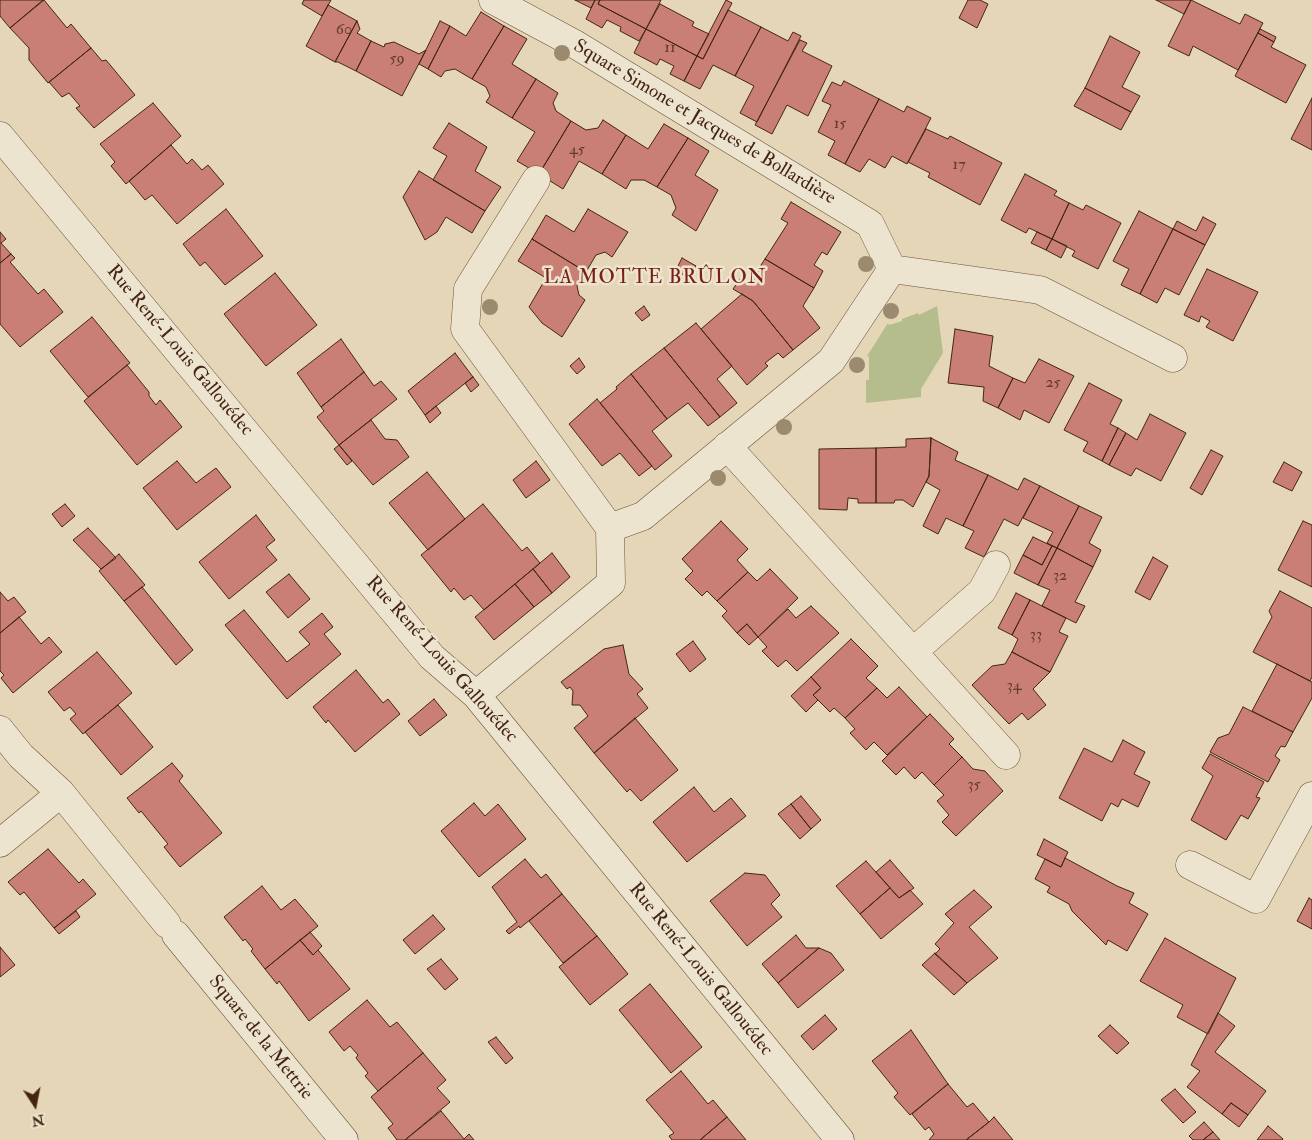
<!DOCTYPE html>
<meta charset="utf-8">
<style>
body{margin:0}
#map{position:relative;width:1312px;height:1140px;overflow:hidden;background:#e4d6b7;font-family:"IM FELL Double Pica",serif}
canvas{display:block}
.north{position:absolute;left:10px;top:1080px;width:50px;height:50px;-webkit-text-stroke:4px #ede4d0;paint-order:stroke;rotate:169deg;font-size:14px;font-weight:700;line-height:20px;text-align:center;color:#442512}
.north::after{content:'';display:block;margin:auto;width:18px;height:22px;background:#442512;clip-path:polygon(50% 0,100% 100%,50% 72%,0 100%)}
</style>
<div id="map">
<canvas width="1312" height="1140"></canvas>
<div class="north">N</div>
</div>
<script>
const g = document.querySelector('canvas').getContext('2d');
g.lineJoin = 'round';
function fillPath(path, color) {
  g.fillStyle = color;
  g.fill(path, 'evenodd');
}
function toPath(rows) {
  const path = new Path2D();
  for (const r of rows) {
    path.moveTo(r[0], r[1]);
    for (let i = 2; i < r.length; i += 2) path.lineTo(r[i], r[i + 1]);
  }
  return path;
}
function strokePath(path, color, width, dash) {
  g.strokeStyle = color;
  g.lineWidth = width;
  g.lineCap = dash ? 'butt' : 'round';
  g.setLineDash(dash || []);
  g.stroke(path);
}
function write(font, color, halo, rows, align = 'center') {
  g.font = font + ' "IM FELL Double Pica",serif';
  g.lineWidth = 5;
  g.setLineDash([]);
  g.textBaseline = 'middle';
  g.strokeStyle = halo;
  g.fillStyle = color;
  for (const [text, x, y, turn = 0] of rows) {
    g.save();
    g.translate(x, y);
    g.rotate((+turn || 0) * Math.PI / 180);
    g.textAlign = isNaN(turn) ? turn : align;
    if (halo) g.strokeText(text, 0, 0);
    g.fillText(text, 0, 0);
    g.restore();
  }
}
fillPath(toPath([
 [937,306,943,353,921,389,921,397,866,403,866,380,869,380,869,357,867,356,888,323,889,325,902,321,902,319,918,313,919,315]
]), '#b5bd8d');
const building = toPath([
 [0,0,43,0,10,28,0,16,0,0],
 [44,0,67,28,71,24,91,48,48,83,29,60,29,48,10,28,44,0],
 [304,0,331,0,322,16,302,4,304,0],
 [575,0,595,0,591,8,575,0],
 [595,0,600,0,598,4,646,29,639,41,620,31,621,27,607,20,602,28,586,19,595,0],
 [600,0,661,0,646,29,598,4,600,0],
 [726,0,732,3,703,59,697,56,726,0],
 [968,0,980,0,988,4,977,28,959,18,968,0],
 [1156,0,1191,0,1184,14,1156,0],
 [1191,0,1240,24,1245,14,1263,23,1238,70,1193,46,1189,56,1168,46,1191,0],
 [660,4,694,22,692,26,709,34,697,56,646,29,660,4],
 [328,5,357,21,335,62,306,46,328,5],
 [728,10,761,27,735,76,713,65,700,89,684,81,697,56,703,59,728,10],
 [481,12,504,26,472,79,455,69,445,71,441,77,428,69,450,26,466,36,481,12],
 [357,21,360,29,357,33,371,41,356,71,338,62,335,62,357,21],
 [440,21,450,26,428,69,419,64,440,21],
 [504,26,527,39,512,64,536,79,512,118,486,102,490,96,486,87,472,79,504,26],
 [761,27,788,41,793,32,801,36,757,122,740,113,754,86,735,76,761,27],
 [646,29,697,56,684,81,670,74,674,66,660,59,657,65,634,53,646,29],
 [1260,29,1276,37,1274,42,1258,33,1260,29],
 [1258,33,1274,42,1271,47,1306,65,1286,103,1235,76,1258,33],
 [1110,36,1140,52,1122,87,1140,96,1131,112,1085,88,1110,36],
 [800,40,807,43,802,51,832,66,808,116,787,105,772,134,755,125,800,40],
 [371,41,384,47,385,44,394,42,419,54,426,50,402,96,356,71,371,41],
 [91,48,102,61,106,60,135,95,94,128,76,108,80,106,69,93,62,97,49,82,91,48],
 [536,79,558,93,553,103,556,111,571,121,539,174,517,161,535,132,512,118,536,79],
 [844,81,879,99,845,164,828,155,835,141,818,132,831,105,822,101,832,82,841,86,844,81],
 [1085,88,1131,112,1121,130,1074,106,1085,88],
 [1312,98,1312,150,1291,139,1312,98],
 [879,99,904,112,907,106,931,118,907,164,892,156,885,168,869,159,860,172,845,164,879,99],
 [153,103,181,136,126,184,111,166,115,162,100,144,153,103],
 [603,120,626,135,602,174,579,161,563,189,539,174,571,121,586,130,598,128,603,120],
 [449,123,487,147,475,171,501,187,485,211,433,180,447,156,433,148,449,123],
 [664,124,688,138,657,187,644,180,631,180,626,189,602,174,626,135,648,149,664,124],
 [926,129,948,139,950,136,1002,163,980,205,928,177,930,173,908,162,926,129],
 [688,138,709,151,695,175,718,190,696,231,672,215,676,208,671,195,657,187,688,138],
 [171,145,187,164,192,159,202,170,208,165,224,184,177,224,152,195,145,200,129,181,171,145],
 [419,171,485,211,472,233,446,217,437,232,425,240,403,197,419,171],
 [1025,174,1057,191,1054,195,1069,203,1052,239,1029,228,1026,233,1001,220,1025,174],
 [791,202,841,232,827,255,822,252,814,265,823,271,814,288,765,259,788,223,781,219,791,202],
 [1069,203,1083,210,1086,205,1121,223,1098,269,1072,256,1075,251,1052,239,1069,203],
 [226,209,263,256,225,285,205,262,200,266,183,244,226,209],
 [588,209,628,232,612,257,605,252,596,255,586,272,532,239,546,215,574,232,588,209],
 [1139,211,1173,229,1140,294,1121,285,1129,269,1113,261,1139,211],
 [1203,217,1216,224,1205,245,1173,229,1177,221,1196,231,1203,217],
 [1173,229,1205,245,1179,295,1165,288,1157,303,1140,294,1173,229],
 [0,232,6,239,1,243,11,254,0,263,0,232],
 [1037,232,1052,239,1046,250,1031,243,1037,232],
 [532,239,586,272,577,286,579,295,585,300,562,337,542,323,529,307,546,278,518,261,532,239],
 [1052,239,1067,246,1061,258,1046,250,1052,239],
 [11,254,15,258,10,262,38,294,44,289,63,312,20,347,0,324,0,263,11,254],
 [682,258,696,266,688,278,676,270,682,258],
 [765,259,814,288,803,306,820,328,793,350,753,301,733,289,740,279,748,285,765,259],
 [1207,269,1258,292,1233,341,1206,327,1210,321,1201,316,1199,322,1184,315,1207,269],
 [275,273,317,325,266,366,224,314,275,273],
 [742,294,753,301,793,350,783,358,778,353,765,363,768,366,747,385,701,329,742,294],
 [644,306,650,315,642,321,635,313,644,306],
 [92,317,130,363,88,397,50,351,92,317],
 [696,323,732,366,717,379,737,403,720,417,664,348,696,323],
 [955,329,993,336,989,366,1013,378,998,408,983,401,984,387,948,383,955,329],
 [341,339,364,372,321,407,297,373,341,339],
 [664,348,720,417,708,426,688,403,667,419,631,374,664,348],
 [455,353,473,377,425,415,408,391,455,353],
 [579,358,585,367,577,374,570,366,579,358],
 [1039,359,1074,376,1049,423,1024,410,1020,420,998,408,1013,378,1025,383,1039,359],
 [127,365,149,392,149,396,156,405,160,400,182,427,137,465,84,401,127,365],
 [364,372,374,386,381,381,397,399,339,445,317,417,324,411,321,407,364,372],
 [631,374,667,419,652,431,672,456,655,470,600,403,617,389,616,387,631,374],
 [473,377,479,385,471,392,465,383,473,377],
 [1089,383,1122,400,1110,424,1118,428,1102,461,1083,451,1088,442,1064,430,1089,383],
 [597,399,652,466,639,476,620,453,602,466,569,424,597,399],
 [436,406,441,413,430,423,425,415,436,406],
 [1150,414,1186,433,1161,481,1136,468,1131,476,1109,465,1126,433,1137,440,1150,414],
 [371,420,385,439,397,440,409,457,373,485,339,445,371,420],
 [1118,428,1126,433,1109,465,1102,461,1118,428],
 [931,438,958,452,955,460,988,475,963,526,946,518,938,534,923,526,940,490,926,482,929,476,931,438],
 [931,438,929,476,913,507,903,500,895,500,894,503,876,503,876,448,906,447,906,439,931,438],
 [339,445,352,461,347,465,334,449,339,445],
 [876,448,876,503,858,503,858,499,848,498,847,510,819,509,819,449,876,448],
 [1211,450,1223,456,1202,495,1190,488,1211,450],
 [177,461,196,483,216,468,231,487,177,530,143,488,177,461],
 [536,461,550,480,526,498,513,480,536,461],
 [1284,462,1302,472,1292,491,1273,482,1284,462],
 [427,472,465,519,428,550,389,503,427,472],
 [988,475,1018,490,1024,478,1040,486,1018,526,1004,519,984,557,965,548,974,531,963,526,988,475],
 [1040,486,1079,506,1057,548,1047,543,1053,532,1023,518,1040,486],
 [65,504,75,516,62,527,52,514,65,504],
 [483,504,522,551,527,547,540,563,484,610,471,595,464,600,454,588,451,592,421,555,483,504],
 [1079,506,1102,517,1089,543,1101,550,1093,567,1057,548,1079,506],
 [256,515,275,540,266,547,277,560,229,599,199,562,256,515],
 [721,521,748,549,737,560,748,572,717,601,707,591,702,596,685,579,693,571,682,559,721,521],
 [1303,521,1312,525,1312,587,1278,570,1303,521],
 [88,528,116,558,101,569,73,540,88,528],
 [1033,537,1052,546,1042,565,1023,555,1033,537],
 [1052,546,1057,548,1038,585,1014,573,1023,555,1042,565,1052,546],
 [1057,548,1093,567,1075,602,1085,606,1076,623,1042,606,1050,590,1038,585,1057,548],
 [552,553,570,577,552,593,533,569,552,553],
 [119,554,145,585,124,601,99,571,119,554],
 [1153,557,1168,566,1150,600,1135,592,1153,557],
 [533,569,552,593,534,607,515,584,533,569],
 [770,569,798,598,758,637,747,624,737,633,722,616,727,611,717,601,748,572,757,581,770,569],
 [289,574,310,599,288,618,266,592,289,574],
 [515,584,534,607,494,640,475,617,515,584],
 [142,587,193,650,176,665,124,601,142,587],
 [1280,591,1312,608,1312,677,1310,681,1253,652,1272,617,1269,611,1280,591],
 [0,592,8,601,14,597,26,612,0,633,0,592],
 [1016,593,1030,600,1012,635,998,628,1016,593],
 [1030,600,1066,618,1059,632,1068,636,1050,672,1012,652,1018,639,1012,635,1030,600],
 [811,606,839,633,797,671,786,660,778,667,762,651,767,647,758,637,788,609,796,618,811,606],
 [244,610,287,662,310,644,299,632,322,613,333,627,324,634,341,654,287,699,225,625,244,610],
 [19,617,41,644,49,637,62,652,13,693,1,678,4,675,0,671,0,633,19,617],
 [747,624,758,637,749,645,737,633,747,624],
 [851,639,878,666,866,678,877,688,845,718,834,708,830,712,813,695,821,688,811,677,851,639],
 [693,641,706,659,690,672,676,654,693,641],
 [623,645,629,674,643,689,637,694,648,708,594,753,574,728,588,716,580,705,572,705,573,691,570,687,567,689,561,682,604,649,623,645],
 [97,652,132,693,83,734,70,719,76,714,70,707,64,711,48,692,97,652],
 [1012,652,1050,672,1033,689,1046,705,1028,720,1022,713,1009,724,972,685,992,666,1005,664,1012,652],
 [1277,664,1312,682,1312,698,1293,732,1252,711,1277,664],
 [356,670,383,703,388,699,400,714,355,752,328,720,326,723,313,707,356,670],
 [811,677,821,688,813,695,818,700,806,712,791,696,811,677],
 [899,687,927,717,887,755,874,742,866,750,850,733,855,729,845,718,877,688,887,698,899,687],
 [434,699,447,715,420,736,408,721,434,699],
 [118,705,153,747,121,775,85,732,118,705],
 [1243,707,1293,732,1285,747,1281,746,1275,756,1280,760,1268,782,1210,752,1218,738,1229,734,1243,707],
 [930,714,954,739,949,744,962,757,934,785,922,772,915,779,904,767,896,775,882,761,930,714],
 [635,718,678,770,641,801,630,789,627,792,594,753,635,718],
 [1123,740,1145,752,1134,774,1150,782,1138,807,1122,799,1118,807,1111,803,1102,821,1059,798,1084,748,1112,762,1123,740],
 [1210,754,1264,782,1256,797,1260,798,1248,819,1241,815,1226,840,1191,820,1213,776,1202,768,1210,754],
 [962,757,973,769,985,771,1003,791,956,836,942,822,949,815,937,801,944,795,934,785,962,757],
 [172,763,183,776,179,781,222,833,180,867,164,847,168,844,141,811,139,813,127,798,172,763],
 [694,787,714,812,731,798,746,816,687,862,653,822,694,787],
 [801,796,821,820,811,829,791,804,801,796],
 [474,803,485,816,498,804,526,839,479,877,441,831,474,803],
 [791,804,811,829,800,839,778,814,791,804],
 [1044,839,1068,852,1061,867,1037,855,1044,839],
 [48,849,79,883,83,879,96,894,54,928,24,892,20,895,8,882,48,849],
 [1065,858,1117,886,1134,893,1129,903,1148,914,1127,951,1108,940,1106,945,1072,911,1069,904,1047,892,1050,887,1035,879,1045,859,1061,867,1065,858],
 [525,859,541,878,546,874,562,894,520,928,519,926,509,934,506,931,517,922,492,887,525,859],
 [890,860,914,888,899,898,876,872,890,860],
 [866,861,890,888,860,914,836,886,866,861],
 [745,873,765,875,780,895,771,904,782,917,747,946,710,901,745,873],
 [262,886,281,910,295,899,318,926,265,969,251,951,253,949,245,939,243,941,224,917,262,886],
 [890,888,899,898,910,890,923,904,881,939,860,914,890,888],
 [974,890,992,907,969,927,998,958,967,983,935,954,940,949,935,944,954,923,945,914,974,890],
 [562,894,597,936,563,963,529,921,562,894],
 [1309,898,1312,900,1312,929,1297,921,1309,898],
 [76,911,80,917,59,934,54,928,76,911],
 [433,915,445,929,415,954,403,940,433,915],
 [310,932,322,946,313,955,300,940,310,932],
 [796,935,806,948,819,948,778,983,762,964,796,935],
 [597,936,628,974,590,1005,559,967,597,936],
 [1165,938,1236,978,1208,1034,1177,1017,1183,1005,1140,981,1165,938],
 [300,940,313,955,318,950,350,989,309,1021,279,981,277,984,265,969,300,940],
 [0,947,15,965,0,977,0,947],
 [819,948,831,953,844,970,798,1008,778,983,819,948],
 [935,953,967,983,954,995,922,965,935,953],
 [441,959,458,979,445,990,427,969,441,959],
 [650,984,702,1047,671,1073,619,1010,650,984],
 [367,1000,390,1027,397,1022,423,1053,378,1091,365,1076,368,1073,356,1058,358,1055,350,1046,344,1051,329,1032,367,1000],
 [1218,1013,1235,1026,1215,1052,1266,1091,1248,1115,1231,1103,1222,1114,1187,1087,1200,1071,1191,1065,1218,1013],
 [825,1015,837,1029,813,1050,801,1036,825,1015],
 [1110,1025,1129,1043,1117,1054,1098,1036,1110,1025],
 [911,1030,948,1084,910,1115,894,1097,898,1093,872,1061,911,1030],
 [496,1037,513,1058,506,1064,488,1042,496,1037],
 [423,1053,446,1080,437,1088,450,1102,405,1140,397,1140,388,1128,393,1124,371,1097,423,1053],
 [681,1071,708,1104,713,1100,727,1117,700,1140,672,1140,669,1136,674,1133,646,1100,681,1071],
 [948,1084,967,1107,973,1103,989,1122,966,1140,929,1140,934,1134,929,1127,925,1130,912,1114,948,1084],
 [1175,1089,1196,1112,1183,1123,1161,1100,1175,1089],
 [1231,1103,1248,1115,1239,1127,1222,1114,1231,1103],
 [441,1111,464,1139,469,1134,474,1140,405,1140,441,1111],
 [727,1117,746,1140,700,1140,727,1117],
 [994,1117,1013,1140,966,1140,989,1122,994,1117],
 [1204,1122,1213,1132,1203,1140,1193,1140,1189,1136,1204,1122],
 [1268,1126,1283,1139,1282,1140,1257,1140,1268,1126],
 [1213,1132,1220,1140,1203,1140,1213,1132]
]);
fillPath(building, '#ca7f75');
strokePath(building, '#442512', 1);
const minor = toPath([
 [0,136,432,657,476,695,840,1140],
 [536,180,468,289,465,329,610,528],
 [892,269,1040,290,1173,358],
 [727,446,1006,755],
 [914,651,982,591,996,565],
 [476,695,611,583,610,528,643,516,831,361,892,269,870,224,573,43,493,0],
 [0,730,21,756,61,793],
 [0,843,61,793,167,924],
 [1190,865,1256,899,1312,796],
 [176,935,344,1140]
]);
strokePath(minor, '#6c513b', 29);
strokePath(minor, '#ede4d0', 28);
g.fillStyle = '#9b8a6d';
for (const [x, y] of [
 [562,53],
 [866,264],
 [490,307],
 [891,311],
 [857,365],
 [784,427],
 [718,478]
]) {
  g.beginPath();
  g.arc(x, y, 8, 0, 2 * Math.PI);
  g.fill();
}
write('16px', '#663c2b', null, [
 ["60",344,31],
 ["11",670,49],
 ["59",397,60],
 ["15",840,125],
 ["45",577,151],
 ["17",959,166],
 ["25",1053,384],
 ["32",1060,577],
 ["33",1036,636],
 ["34",1014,687],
 ["35",974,786]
]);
write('19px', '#442512', '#ede4d0', [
 ["Square Simone et Jacques de Bollardière",704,123,31],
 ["Rue René-Louis Gallouédec",179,351,50],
 ["Rue René-Louis Gallouédec",441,660,48],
 ["Rue René-Louis Gallouédec",700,970,51],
 ["Square de la Mettrie",260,1038,51]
]);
g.letterSpacing = '1px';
write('20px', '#7a1f14', '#ede4d0', [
 ["LA MOTTE BRÛLON",655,279]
]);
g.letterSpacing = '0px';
</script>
